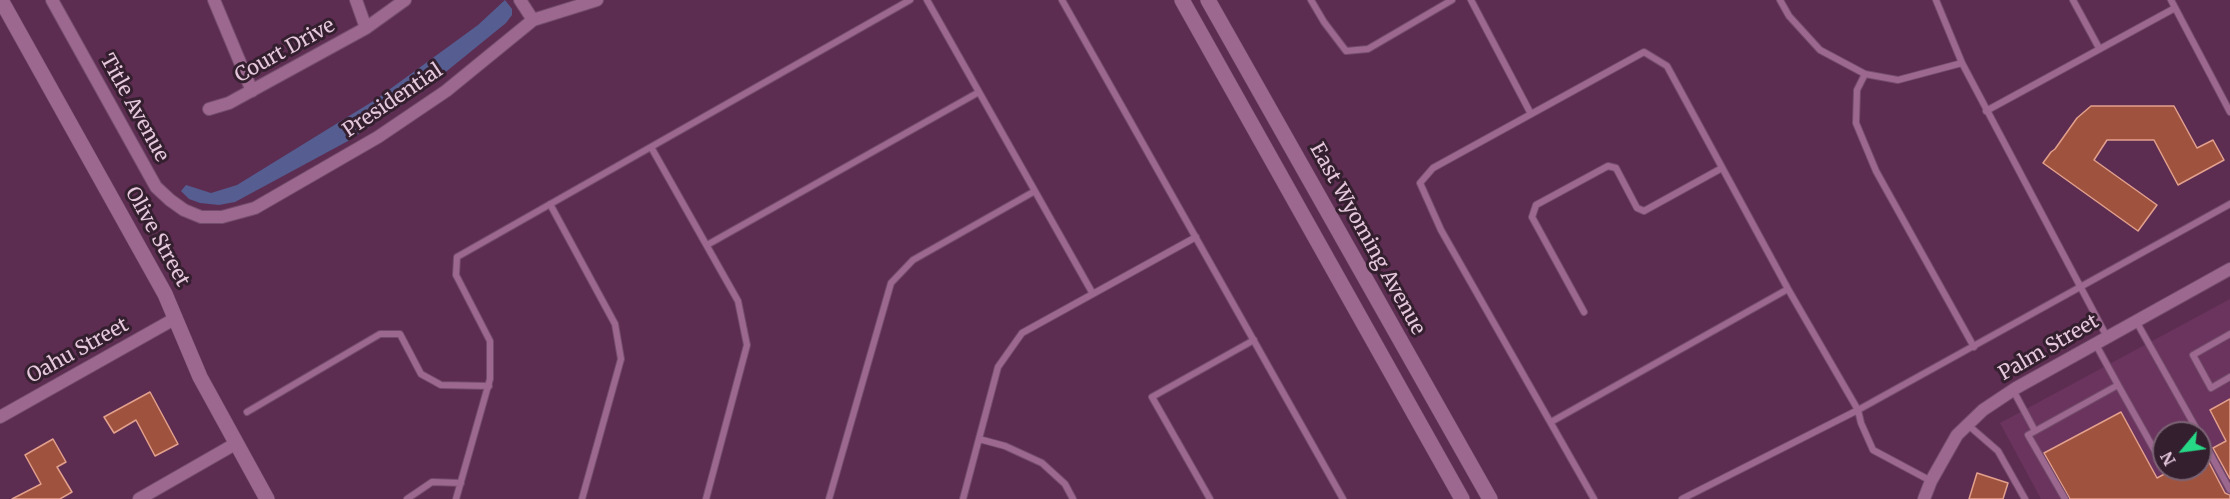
<!DOCTYPE html>
<style>
body{margin:0}
#map{position:relative;width:2230px;height:499px;overflow:hidden;background:#5c2d51;font-family:Merriweather,serif}
canvas{display:block}
.north{position:absolute;left:2152px;top:421px;width:60px;height:60px;box-sizing:border-box;background:#341f2f;border:2px solid #7b6374;border-radius:50%;rotate:241deg;font-size:16px;font-weight:700;line-height:24px;text-align:center;color:#e5c8dc}
.north::after{content:'';display:block;margin:auto;width:21px;height:27px;background:#26d886;clip-path:polygon(50% 0,100% 100%,50% 72%,0 100%)}
</style>
<div id="map">
<canvas width="2230" height="499"></canvas>
<div class="north">N</div>
</div>
<script>
const g = document.querySelector('canvas').getContext('2d');
g.lineJoin = 'round';
function fillPath(path, color) {
  g.fillStyle = color;
  g.fill(path, 'evenodd');
}
function toPath(rows) {
  const path = new Path2D();
  for (const r of rows) {
    path.moveTo(r[0], r[1]);
    for (let i = 2; i < r.length; i += 2) path.lineTo(r[i], r[i + 1]);
  }
  return path;
}
function strokePath(path, color, width, dash) {
  g.strokeStyle = color;
  g.lineWidth = width;
  g.lineCap = dash ? 'butt' : 'round';
  g.setLineDash(dash || []);
  g.stroke(path);
}
function write(font, color, halo, rows, align = 'center') {
  g.font = font + ' Merriweather,serif';
  g.lineWidth = 6;
  g.setLineDash([]);
  g.textBaseline = 'middle';
  g.strokeStyle = halo;
  g.fillStyle = color;
  for (const [text, x, y, turn = 0] of rows) {
    g.save();
    g.translate(x, y);
    g.rotate((+turn || 0) * Math.PI / 180);
    g.textAlign = isNaN(turn) ? turn : align;
    if (halo) g.strokeText(text, 0, 0);
    g.fillText(text, 0, 0);
    g.restore();
  }
}
fillPath(toPath([
 [2230,299,2230,499,2041,499,2000,423],
 [2164,433,2200,433,2200,469,2164,469]
]), '#6a345e');
fillPath(toPath([
 [505,0,512,9,512,15,506,23,421,92,348,141,235,202,219,205,200,203,189,199,181,191,186,185,211,193,237,185,375,100,478,25]
]), '#555d91');
const building = toPath([
 [2091,106,2174,106,2197,148,2213,140,2224,160,2178,185,2154,140,2107,140,2094,160,2157,205,2138,231,2043,163,2051,152,2055,149,2077,118,2091,106],
 [150,392,178,444,155,456,136,420,114,433,104,417,150,392],
 [2230,399,2230,479,2213,448,2226,441,2210,410,2230,399],
 [2121,412,2157,478,2174,469,2200,469,2200,455,2204,453,2225,493,2230,495,2230,499,2070,499,2044,453,2121,412],
 [53,439,66,462,57,467,72,492,60,499,12,499,41,484,25,455,53,439],
 [1977,473,2008,483,2003,499,1969,499,1977,473]
]);
fillPath(building, '#9f533f');
strokePath(building, '#e3a08d', 1.5);
const lane = toPath([
 [927,0,979,92],
 [1062,0,1343,499],
 [1311,0,1324,22,1346,51,1368,49,1452,0],
 [1471,0,1531,114],
 [1780,0,1789,16,1820,50,1865,74,1898,80,1962,63],
 [1936,0,1962,63,2107,337],
 [2073,0,2099,48],
 [2171,0,2230,112],
 [1865,74,1857,90,1856,123,1876,171,1974,347],
 [1986,111,2175,8],
 [651,147,738,301,747,345,706,499],
 [550,204,615,324,621,359,582,499],
 [707,245,979,92,1093,294],
 [1584,312,1532,217,1536,205,1608,166,1616,168,1637,208,1644,211,1722,168],
 [2136,321,2196,428,2188,433],
 [2230,334,2193,355,2211,388,2230,377],
 [2095,343,2118,385],
 [2013,390,2035,431],
 [247,412,380,334,400,334,421,374,441,385,489,386],
 [1551,422,1788,289],
 [1968,425,1998,451,2025,499],
 [2200,435,2230,490],
 [979,439,1005,446,1042,463,1065,484,1073,499],
 [407,499,432,482,461,483],
 [456,499,490,379,490,341,456,275,457,257,910,0],
 [829,499,891,283,913,260,1035,191],
 [963,499,998,367,1022,333,1196,237],
 [1210,499,1152,397,1254,340],
 [1594,499,1441,230,1420,183,1433,168,1644,52,1667,66,1788,289,1858,410,1861,423,1873,450,1931,481],
 [1682,499,1858,410,2230,204],
 [2065,499,2028,435,2118,385,2155,451,2164,446]
]);
const street = toPath([
 [52,0,156,187,170,200,184,210,201,217,222,217,255,208,378,137,446,91,533,20,597,0],
 [214,0,252,91],
 [356,0,366,28],
 [520,0,533,20],
 [209,109,229,103,366,28,405,0],
 [0,417,176,318],
 [139,499,235,444],
 [1924,499,1931,481,1957,435,1983,410,2016,388,2230,269]
]);
const secondary = toPath([
 [1,0,165,294,200,377,267,499],
 [1182,0,1462,499],
 [1208,0,1490,499]
]);
strokePath(lane, '#744c6b', 8);
strokePath(street, '#744c6b', 14);
strokePath(secondary, '#744c6b', 16);
strokePath(lane, '#9c688f', 6);
strokePath(street, '#9c688f', 12);
strokePath(secondary, '#9c688f', 15);
write('20px', '#e5c8dc', '#341f2f', [
 ["Court Drive",285,51,-29],
 ["Presidential",393,101,-34],
 ["Title Avenue",134,108,61],
 ["Olive Street",157,237,61],
 ["East Wyoming Avenue",1367,239,61],
 ["Palm Street",2049,348,-30],
 ["Oahu Street",78,351,-29]
]);
</script>
